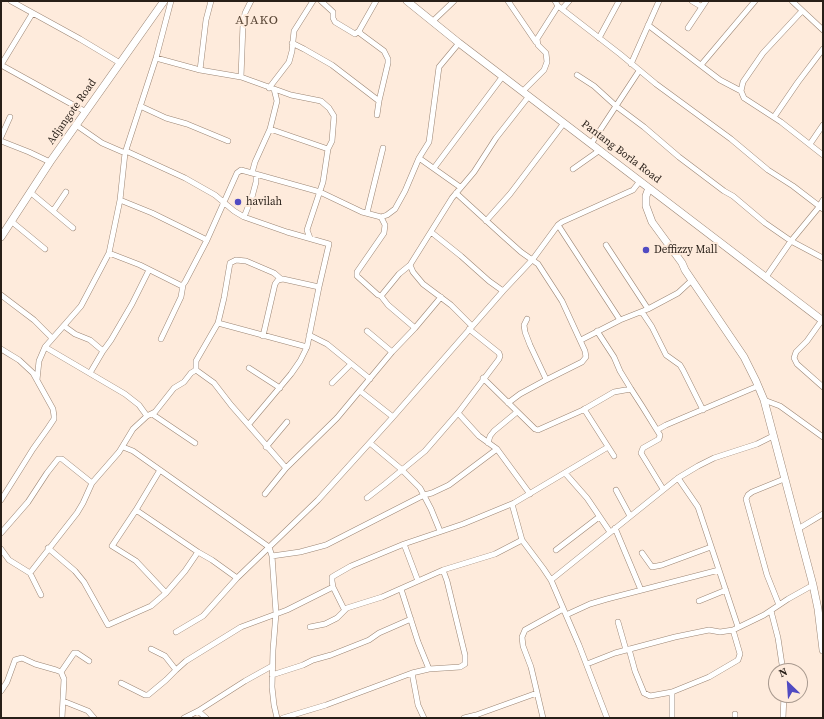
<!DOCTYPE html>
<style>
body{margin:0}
#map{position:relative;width:824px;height:719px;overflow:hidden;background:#feebdc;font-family:"Source Serif 4",serif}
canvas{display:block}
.frame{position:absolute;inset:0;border:2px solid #281f18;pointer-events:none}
.north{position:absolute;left:768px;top:663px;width:40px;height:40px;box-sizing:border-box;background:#feebdc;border:1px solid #a8998e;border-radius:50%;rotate:335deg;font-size:11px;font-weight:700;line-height:16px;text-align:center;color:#281f18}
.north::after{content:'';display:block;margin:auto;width:14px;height:18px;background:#514bc2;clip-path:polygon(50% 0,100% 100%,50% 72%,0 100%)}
</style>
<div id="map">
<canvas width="824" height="719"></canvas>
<div class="frame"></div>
<div class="north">N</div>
</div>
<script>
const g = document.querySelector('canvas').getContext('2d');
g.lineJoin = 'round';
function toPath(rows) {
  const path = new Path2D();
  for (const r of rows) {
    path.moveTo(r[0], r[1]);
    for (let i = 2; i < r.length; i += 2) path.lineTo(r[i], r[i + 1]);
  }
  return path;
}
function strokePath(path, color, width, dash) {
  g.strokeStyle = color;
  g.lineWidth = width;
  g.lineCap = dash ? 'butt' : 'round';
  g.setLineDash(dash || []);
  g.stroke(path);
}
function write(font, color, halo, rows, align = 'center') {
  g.font = font + ' "Source Serif 4",serif';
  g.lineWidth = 4;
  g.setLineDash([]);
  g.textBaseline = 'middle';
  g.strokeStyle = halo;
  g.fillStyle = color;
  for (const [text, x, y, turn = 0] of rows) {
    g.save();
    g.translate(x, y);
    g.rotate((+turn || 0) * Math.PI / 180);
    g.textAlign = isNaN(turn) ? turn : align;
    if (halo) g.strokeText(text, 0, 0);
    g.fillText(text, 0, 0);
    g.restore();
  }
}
const street = toPath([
 [11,1,80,39,120,63],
 [321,1,333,12,333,18,335,22,355,34,359,31],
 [376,1,359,31,361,34,384,51,388,59,388,63,379,101,377,115],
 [508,1,536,42],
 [555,1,558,6,620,54,656,84,731,139,768,170,793,186,823,209],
 [692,1,702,7],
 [792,1,823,30],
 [562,9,569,1],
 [802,11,763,53,743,82,741,91,744,98,781,122,823,155],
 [32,14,1,65,86,112],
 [433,21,454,1],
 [648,25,720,80,741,91],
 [688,28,706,1],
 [599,38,619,1],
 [292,43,304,49,332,65,379,101],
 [156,58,200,70,241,77,291,95,321,101,329,108,334,116,332,141,328,149,323,182,307,230,310,238],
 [631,64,659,1],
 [701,65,755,1],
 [200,70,206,20,211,1],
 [577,75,594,86,616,106,644,127,679,157,724,191,733,196,765,223,791,241,823,258],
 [241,77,243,24,245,13,251,1],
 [269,88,289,62,292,51,294,31,313,1],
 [274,89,277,101,270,129,255,162,252,173,320,192,362,212,381,217,387,215,395,209,405,191,419,158,429,142,439,67,459,43],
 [523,91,544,70,547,62,546,53,538,45,537,39,558,6],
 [140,106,166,118,187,124,228,141],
 [774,117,798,82,823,49],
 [76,125,102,143,125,153],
 [270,129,328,149],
 [1,137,10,117],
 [1,141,29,152,50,162],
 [591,144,639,71],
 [810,144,823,125],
 [126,151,185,178,215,195,234,211,244,217,287,232,329,244,319,287,307,347,300,361,291,374,249,424],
 [419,158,460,187],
 [434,168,503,76],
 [573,169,600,150],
 [30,192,73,228],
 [456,193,502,235,521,252,538,264,562,301,585,351,586,357,582,362,544,381,520,394,508,403],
 [120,200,152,213,207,240],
 [53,211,66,192],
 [367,213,383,148],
 [244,217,252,197,256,182,256,174],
 [381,217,385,225,384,233,357,272,357,276,378,295,381,296,399,274,410,265,452,198,474,172,496,138,529,96],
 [11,221,45,249],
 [486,221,510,194,564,123],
 [558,225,620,320],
 [431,232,461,256,489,281,503,291],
 [606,245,648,309],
 [109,253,140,265,182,286,185,282,207,240,237,173,241,170,252,173],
 [410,265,413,272,423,284,451,305,472,326],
 [766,277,791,241,819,207,823,200],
 [1,295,34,320,52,338],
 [381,296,388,305,415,328],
 [642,312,652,327,666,355,680,365,683,370,703,410],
 [527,319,524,325,525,332,530,345,546,379],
 [822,320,807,341,796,352,794,358,797,364,823,387],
 [218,323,307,347],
 [64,326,75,334,90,340,103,351,111,340,132,304,149,270],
 [367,331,392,352],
 [597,331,614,357,620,371,631,389,642,406,660,435,659,439,643,448,641,453,663,489],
 [309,335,327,344,370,379],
 [263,336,275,284,278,280,283,279,319,287],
 [161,339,181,297,183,285],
 [581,340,620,320,648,309,678,293,692,280],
 [45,347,125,394,139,405,147,416],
 [1,349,19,360,33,373,53,409,54,416,54,419,48,428,33,449,1,500],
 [249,368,280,388],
 [196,370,214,383,231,405,286,468],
 [90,373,103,351],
 [483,378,535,429,538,430,583,410,614,392,631,389],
 [37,380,39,361,45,347,81,306,109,253,120,200,125,153,156,58,171,1],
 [332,383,351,364],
 [360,391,393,417],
 [764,400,780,406,823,437],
 [584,409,614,456],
 [458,413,479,436,497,449,530,494],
 [152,414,195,443],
 [657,430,666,425,758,386],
 [370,443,401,469,420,488,431,509,440,531],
 [488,443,490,436,494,431,517,412],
 [123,447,133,451,269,547,272,556,276,613,273,650,272,687,274,705,277,718],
 [266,447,287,422],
 [160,470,136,510,112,546,136,561,166,593],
 [565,473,587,498,610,532],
 [678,478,698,507,738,627],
 [616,490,630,516],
 [265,494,286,468,337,418,392,352,415,328,441,297],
 [367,498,385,484,425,451,458,413,499,359,500,356,499,353,469,329],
 [512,504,522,540,543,568,551,580,579,645,607,718],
 [136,510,198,552,212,560,237,578],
 [615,528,641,590],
 [798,529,823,514],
 [1,533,28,502,47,473,58,459,62,459,92,483],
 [404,544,418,581],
 [48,548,75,571,84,582,108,625,151,606,166,593,185,571,198,552],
 [1,549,9,560,30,573,41,595],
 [556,550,599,517],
 [642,553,652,567,662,565,711,547],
 [272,556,300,552,326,545,424,495,432,493,449,485,497,449],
 [30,573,77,513,83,503,92,483,119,452,133,429,147,416,155,412,174,388,184,382,191,373,196,370,196,361,218,323,224,298,230,263,236,260,246,261,274,273,281,279],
 [551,580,678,478,698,466,714,458,757,444,773,436],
 [401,589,418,642,429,669],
 [699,601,726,590],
 [779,605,767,575,746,499,748,495,752,492,784,479],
 [344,609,333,587,332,581,332,577,337,574,351,566,404,544,463,524,514,503,608,447],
 [771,611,778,638,783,671],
 [566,615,590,604,607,599,719,570],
 [618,622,626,650],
 [310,627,325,624,337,618,347,608,382,597,443,570,495,554,522,540],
 [176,632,203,616,237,578,318,500,393,417,503,291,533,259,558,225,562,222,633,190,640,181],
 [151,649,165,656,176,670],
 [629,649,635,671,644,693,650,696,672,692,709,677,738,660,740,654,733,630],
 [587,664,615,653,675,637,709,630,720,632,733,630,764,615,788,599,813,585],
 [61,672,74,653,77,653,89,661],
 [412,673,418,705,424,718],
 [272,675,303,665,313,660,331,655,369,640,379,633,411,619],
 [121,683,145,695,148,695,166,680,176,670,186,661,241,627,287,610,333,587],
 [1,691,7,682,15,660,22,658,35,664,56,670,61,672,64,679,62,718],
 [672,692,672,718],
 [63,701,88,711,94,718],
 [198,711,206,718],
 [184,718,198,711,245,681,272,666],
 [283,718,326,705,412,673,429,669,460,667,465,664,465,655,447,581,443,570],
 [464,718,476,715,537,693],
 [543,718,531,667,523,646,522,637,525,630,563,609],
 [735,718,735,714],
 [783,718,784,695]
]);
const secondary = toPath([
 [407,1,459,43,823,321],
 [649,188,646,196,646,206,652,222,682,263,685,270,744,357,756,381,764,400,813,585,818,609,823,650],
 [1,237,50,162,164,1]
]);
strokePath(street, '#9b8574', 6);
strokePath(secondary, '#9b8574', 8);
strokePath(street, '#fff', 5);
strokePath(secondary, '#fff', 7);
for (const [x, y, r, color] of [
 [238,202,4,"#514bc2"],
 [646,250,4,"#514bc2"]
]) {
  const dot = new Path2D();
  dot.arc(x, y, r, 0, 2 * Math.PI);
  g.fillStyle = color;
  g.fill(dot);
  strokePath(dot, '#feebdc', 1.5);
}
write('11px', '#281f18', '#feebdc', [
 ["Adjangote Road",72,112,-55],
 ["Pantang Borla Road",621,152,37]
]);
write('11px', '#281f18', '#feebdc', [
 ["havilah",246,202],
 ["Deffizzy Mall",654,250]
], 'left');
g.letterSpacing = '1px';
write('13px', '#584535', '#feebdc', [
 ["AJAKO",257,21]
]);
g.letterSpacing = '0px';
</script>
